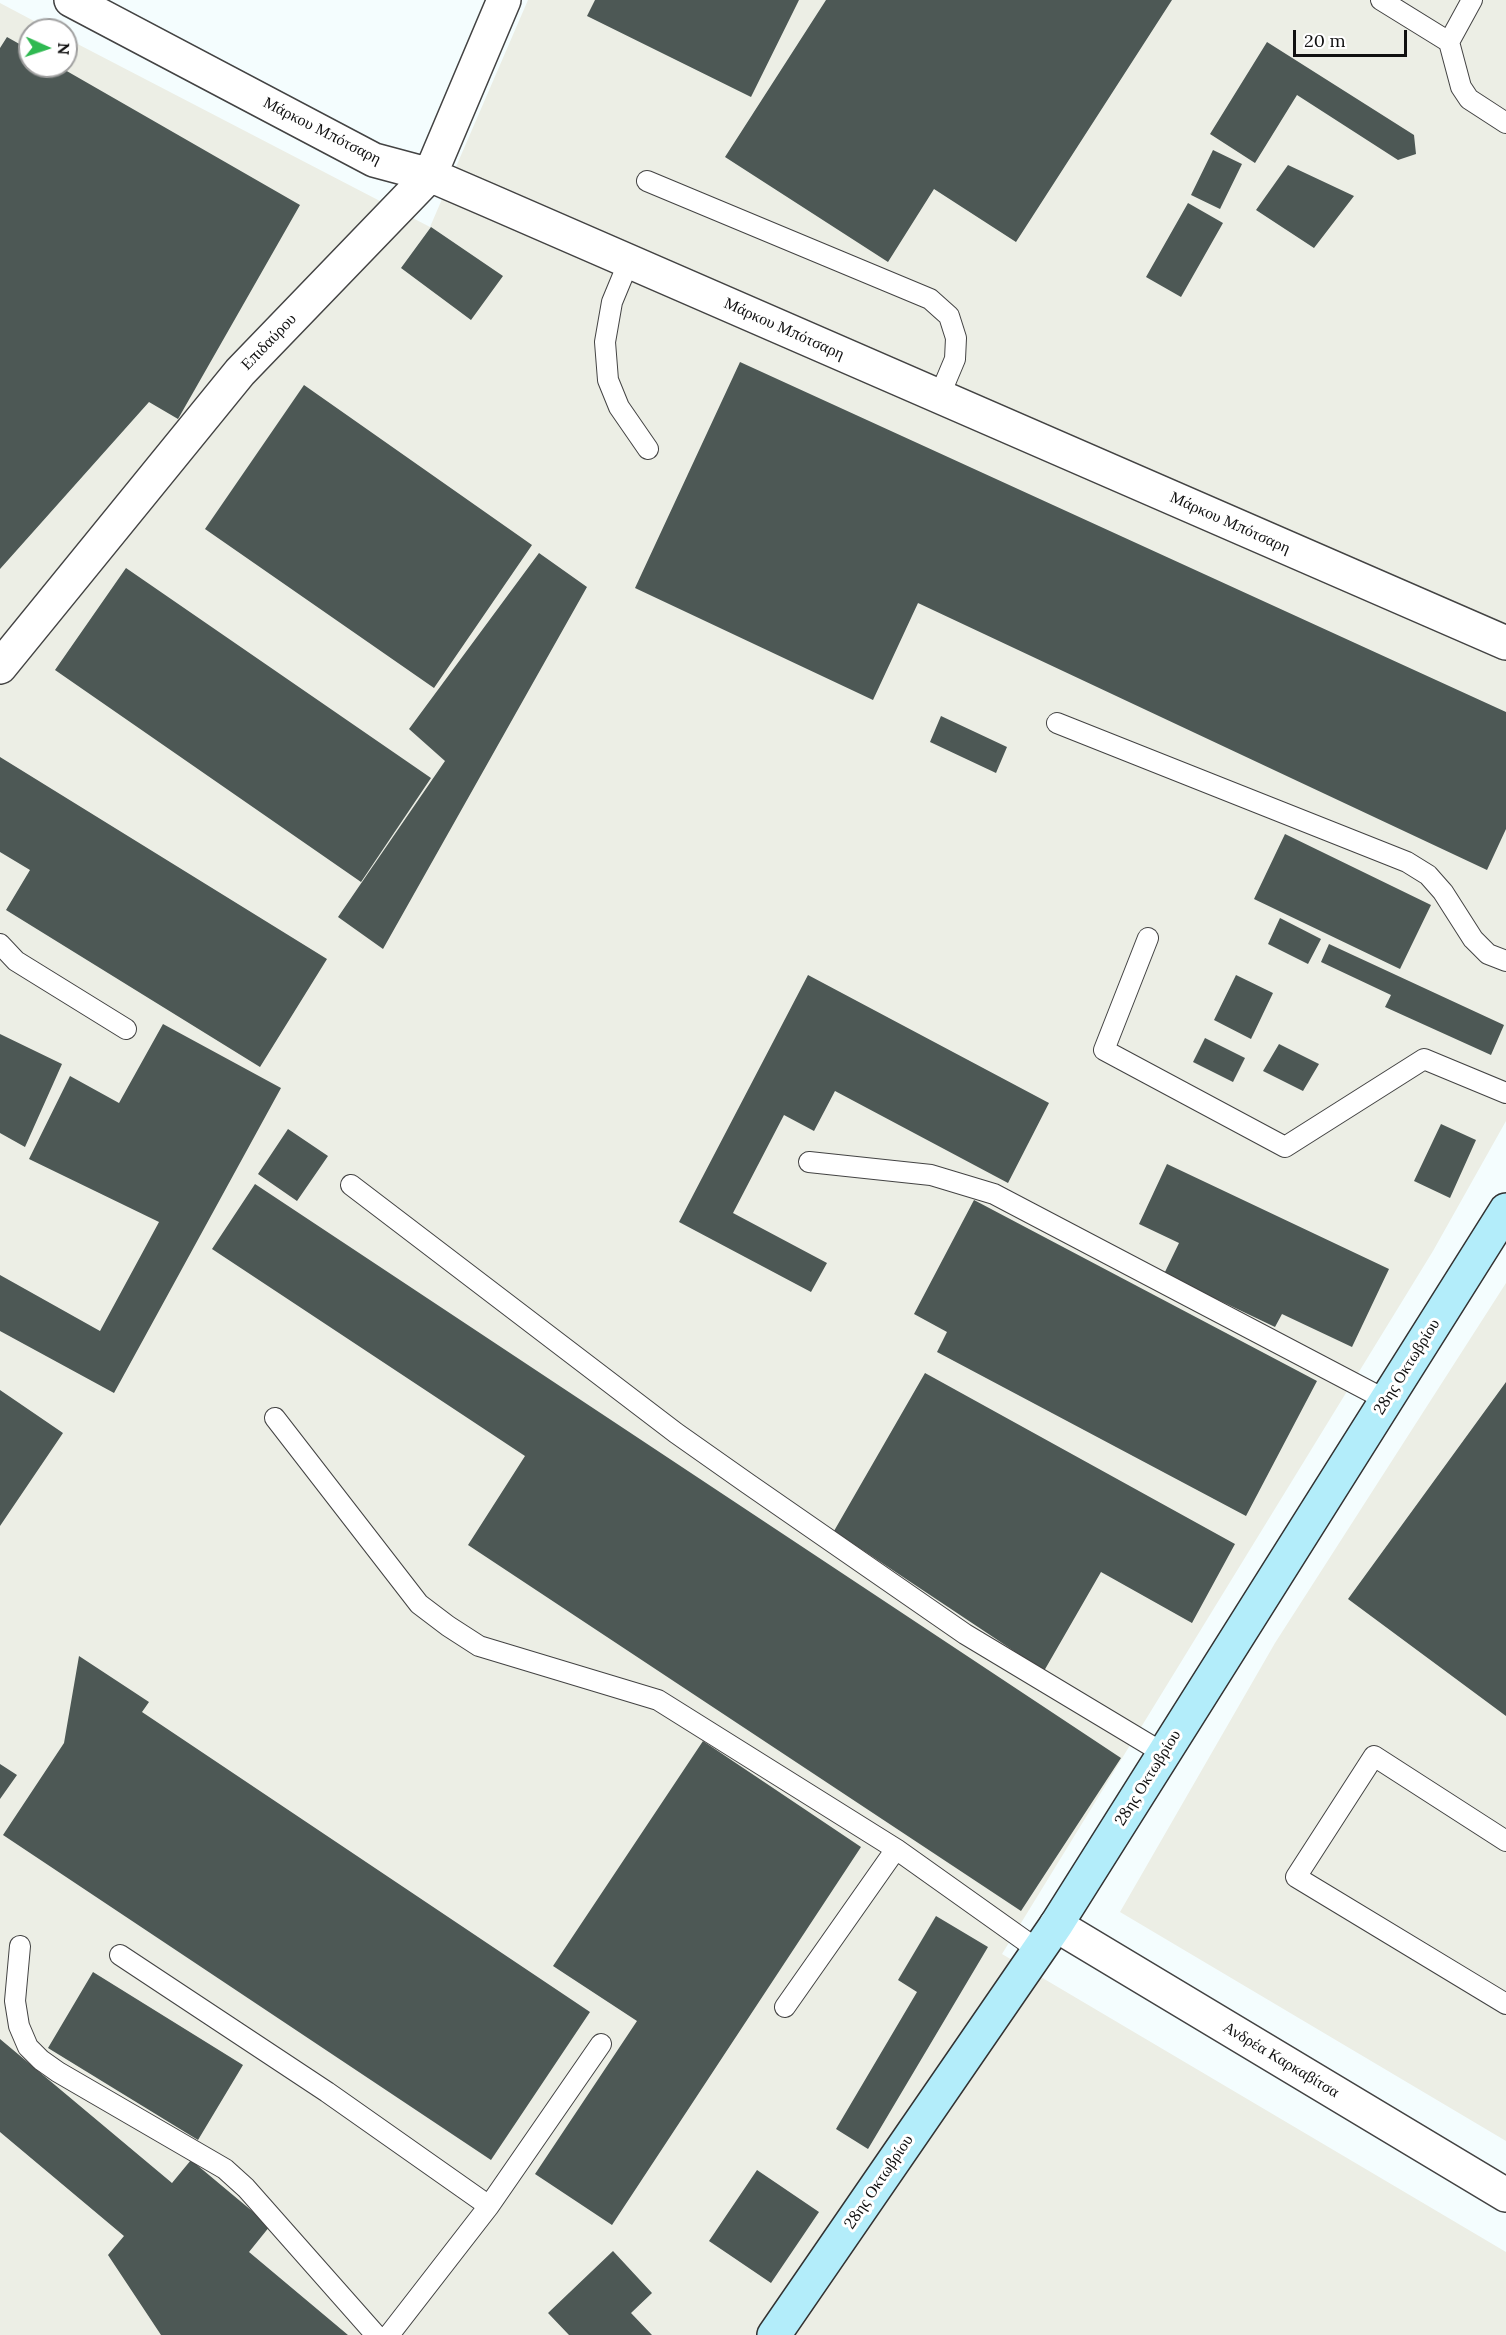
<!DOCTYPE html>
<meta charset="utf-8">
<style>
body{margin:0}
#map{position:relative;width:1506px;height:2335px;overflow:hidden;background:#f4fdfe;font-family:Lora,serif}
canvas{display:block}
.north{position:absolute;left:18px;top:18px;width:60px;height:60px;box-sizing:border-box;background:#fff;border:2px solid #9f9f9f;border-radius:50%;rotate:93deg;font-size:16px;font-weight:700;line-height:24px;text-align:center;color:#101010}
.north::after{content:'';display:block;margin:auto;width:21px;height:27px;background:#2fb951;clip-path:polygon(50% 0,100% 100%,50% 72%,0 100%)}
.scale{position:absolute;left:1293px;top:30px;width:114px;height:27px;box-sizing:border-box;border:3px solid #101010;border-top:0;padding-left:8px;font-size:18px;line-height:21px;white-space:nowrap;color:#101010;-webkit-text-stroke:4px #fff;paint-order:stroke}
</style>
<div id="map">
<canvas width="1506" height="2335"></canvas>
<div class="north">N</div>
<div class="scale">20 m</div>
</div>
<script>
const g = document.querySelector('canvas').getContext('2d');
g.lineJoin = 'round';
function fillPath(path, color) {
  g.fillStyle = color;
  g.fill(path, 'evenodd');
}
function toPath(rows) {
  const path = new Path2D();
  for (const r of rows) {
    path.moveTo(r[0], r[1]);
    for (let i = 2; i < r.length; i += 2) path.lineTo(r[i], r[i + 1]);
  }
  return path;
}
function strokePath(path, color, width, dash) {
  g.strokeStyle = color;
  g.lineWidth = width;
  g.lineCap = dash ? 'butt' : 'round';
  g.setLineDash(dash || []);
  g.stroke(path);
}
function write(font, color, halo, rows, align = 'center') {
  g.font = font + ' Lora,serif';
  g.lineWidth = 6;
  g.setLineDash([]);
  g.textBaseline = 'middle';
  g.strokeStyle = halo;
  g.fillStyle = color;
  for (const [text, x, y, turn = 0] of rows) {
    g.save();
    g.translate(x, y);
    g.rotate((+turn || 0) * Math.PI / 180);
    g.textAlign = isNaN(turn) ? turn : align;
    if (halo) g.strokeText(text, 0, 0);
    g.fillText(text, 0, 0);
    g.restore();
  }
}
fillPath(toPath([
 [528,0,1506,0,1506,1121,1433,1251,1002,1954,1506,2252,1506,2335,0,2335,0,3,51,30,30,30,30,66,66,66,66,38,430,227],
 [1506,1283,1506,2141,1120,1912,1275,1643]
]), '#eceee5');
fillPath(toPath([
 [595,0,799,0,751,97,587,16],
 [826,0,1172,0,1016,242,934,189,888,262,725,157],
 [7,37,30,50,30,66,58,66,300,205,178,419,149,402,0,569,0,48],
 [1267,42,1414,135,1416,154,1398,160,1297,95,1255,163,1210,134],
 [1213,150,1242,164,1220,209,1191,195],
 [1288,165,1354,196,1314,248,1256,210],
 [1188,203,1223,223,1181,297,1146,277],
 [431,227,503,276,471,320,401,268],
 [740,362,1506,712,1506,829,1487,870,918,603,873,700,635,588],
 [304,385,532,545,434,688,205,529],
 [539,553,587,587,383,949,338,917,445,761,409,729],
 [126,568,431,778,361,882,55,670],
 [941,716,1007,747,996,773,930,742],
 [0,757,327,959,260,1067,6,910,30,870,0,852],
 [1285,834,1431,905,1400,969,1254,899],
 [1280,918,1321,939,1308,964,1268,944],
 [1329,944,1504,1025,1491,1055,1385,1007,1391,995,1321,962],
 [808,975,1049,1103,1008,1183,835,1091,814,1131,784,1115,733,1213,827,1263,811,1292,679,1222],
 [1236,975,1273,993,1251,1039,1214,1020],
 [163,1024,281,1088,114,1393,0,1331,0,1275,100,1331,159,1222,29,1159,70,1076,119,1103],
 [0,1034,62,1064,25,1147,0,1133],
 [1205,1038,1245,1058,1233,1082,1193,1062],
 [1279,1044,1319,1064,1303,1091,1263,1071],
 [1441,1124,1476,1140,1450,1198,1414,1181],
 [288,1129,328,1156,297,1201,258,1174],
 [1167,1164,1389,1269,1352,1347,1282,1314,1275,1327,1164,1274,1179,1243,1139,1224],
 [255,1184,1121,1758,1021,1911,468,1545,525,1456,212,1249],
 [974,1200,1317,1381,1246,1516,937,1352,947,1332,914,1314],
 [925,1373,1235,1544,1192,1623,1101,1572,1044,1671,834,1531],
 [1506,1382,1506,1716,1348,1599],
 [0,1390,63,1433,0,1526],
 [79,1656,149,1702,142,1712,590,2012,491,2160,3,1835,64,1743],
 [703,1741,861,1847,612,2225,535,2174,637,2021,553,1966],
 [0,1764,17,1775,0,1799],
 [936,1916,988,1947,868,2149,836,2129,917,1992,898,1980],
 [93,1972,243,2065,198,2140,48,2048],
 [0,2039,172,2183,191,2160,270,2226,249,2252,348,2335,161,2335,108,2255,124,2236,0,2132],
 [757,2170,819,2212,771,2283,709,2241],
 [613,2251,652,2293,631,2313,652,2335,569,2335,548,2313]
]), '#4d5855');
const lane = toPath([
 [1381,0,1449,42],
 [1472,0,1449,42,1461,87,1469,99,1506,123],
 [647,181,930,299,949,316,956,338,955,359,939,397],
 [629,261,612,302,605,342,608,380,619,407,648,449],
 [1057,723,1407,862,1428,875,1443,892,1473,939,1488,954,1506,961],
 [1148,938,1104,1050,1285,1147,1424,1059,1506,1093],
 [0,944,16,961,126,1029],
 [809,1162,931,1175,994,1194,1386,1400],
 [351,1185,676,1433,747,1483,965,1634,1163,1753],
 [275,1418,419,1604,448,1626,479,1646,658,1700,896,1849,1038,1950],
 [1506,1841,1374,1756,1296,1877,1506,2004],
 [20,1946,15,2001,19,2026,28,2047,41,2060,58,2072,225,2169,246,2188,376,2335],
 [120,1955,327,2092,489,2206,389,2335],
 [785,2007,896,1849],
 [489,2206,601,2044]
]);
const street = toPath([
 [71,0,374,160,430,175,488,200,1506,643],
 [0,667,240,372,430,175,504,0],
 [1056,1925,1506,2195]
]);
const secondary = toPath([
 [774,2335,1056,1925,1506,1210]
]);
strokePath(lane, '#434343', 22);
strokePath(street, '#434343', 36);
strokePath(secondary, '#323232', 36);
strokePath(lane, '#fff', 20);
strokePath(street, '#fff', 33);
strokePath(secondary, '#b3edfa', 33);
write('16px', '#101010', '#fff', [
 ["Μάρκου Μπότσαρη",322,131,27],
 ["Μάρκου Μπότσαρη",784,329,24],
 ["Επιδαύρου",269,342,-46],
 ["Μάρκου Μπότσαρη",1230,523,24],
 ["28ης Οκτωβρίου",1407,1367,-58],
 ["28ης Οκτωβρίου",1148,1778,-58],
 ["Ανδρέα Καρκαβίτσα",1281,2060,31],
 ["28ης Οκτωβρίου",879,2182,-56]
]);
</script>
